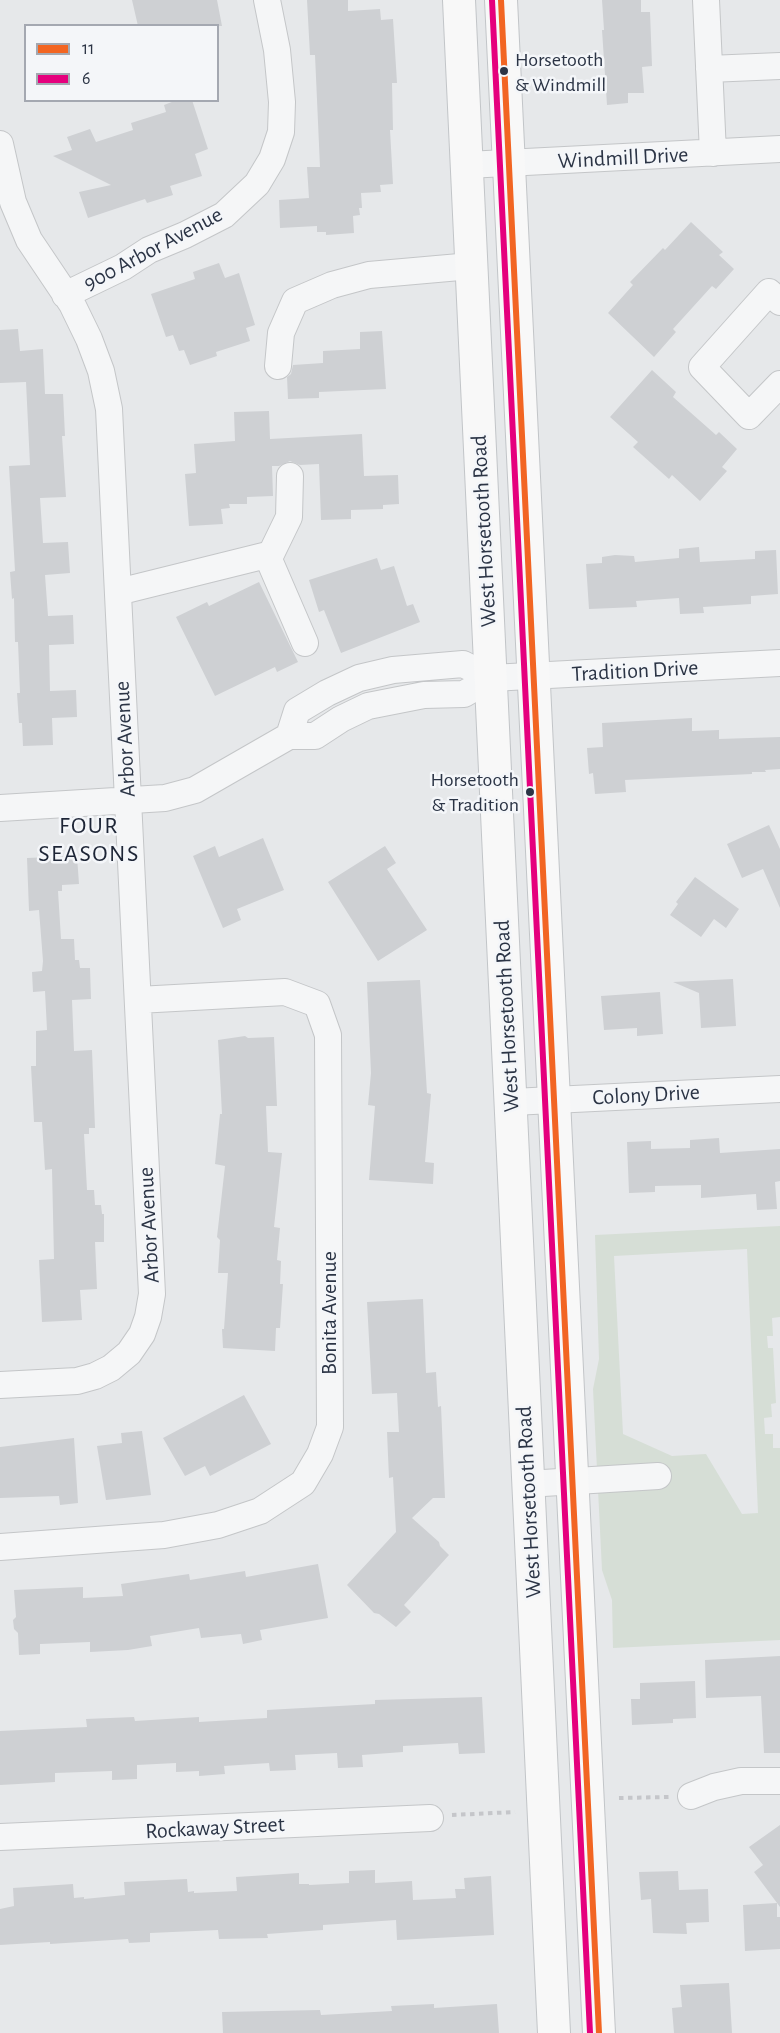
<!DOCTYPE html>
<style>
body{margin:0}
#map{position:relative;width:780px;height:2033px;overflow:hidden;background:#e6e8ea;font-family:"Alegreya Sans",sans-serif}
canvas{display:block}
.legend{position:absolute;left:24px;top:24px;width:195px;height:78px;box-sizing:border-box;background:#f4f6f9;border:2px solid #a4a8b1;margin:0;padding:8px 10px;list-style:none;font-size:18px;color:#2b3445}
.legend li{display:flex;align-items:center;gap:12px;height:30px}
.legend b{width:30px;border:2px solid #a4a8b1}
</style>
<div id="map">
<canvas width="780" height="2033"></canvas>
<ul class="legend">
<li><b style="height:8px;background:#f26522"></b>11</li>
<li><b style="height:8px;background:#e5007d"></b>6</li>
</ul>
</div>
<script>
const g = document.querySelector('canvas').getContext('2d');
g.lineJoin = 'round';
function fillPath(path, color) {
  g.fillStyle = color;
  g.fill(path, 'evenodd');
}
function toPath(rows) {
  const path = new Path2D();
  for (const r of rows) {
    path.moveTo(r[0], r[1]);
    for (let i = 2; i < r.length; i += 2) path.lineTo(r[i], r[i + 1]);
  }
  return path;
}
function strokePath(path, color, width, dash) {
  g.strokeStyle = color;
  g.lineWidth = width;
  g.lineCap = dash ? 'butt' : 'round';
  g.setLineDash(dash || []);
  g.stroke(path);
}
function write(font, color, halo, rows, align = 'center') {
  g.font = font + ' "Alegreya Sans",sans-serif';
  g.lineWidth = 5;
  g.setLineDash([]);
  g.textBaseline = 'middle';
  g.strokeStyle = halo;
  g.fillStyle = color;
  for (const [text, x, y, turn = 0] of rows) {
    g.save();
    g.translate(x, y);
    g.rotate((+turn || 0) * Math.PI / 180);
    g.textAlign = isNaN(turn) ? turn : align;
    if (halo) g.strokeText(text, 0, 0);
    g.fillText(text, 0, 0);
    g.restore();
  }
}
fillPath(toPath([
 [780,1226,780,1317,772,1318,773,1336,767,1336,768,1348,773,1348,776,1403,771,1404,772,1417,764,1418,765,1434,773,1434,773,1448,780,1448,780,1640,613,1648,612,1600,602,1570,593,1389,599,1359,595,1235],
 [747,1249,758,1513,742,1514,706,1454,672,1456,623,1434,614,1256]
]), '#d6ded6');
fillPath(toPath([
 [132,0,217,0,222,26,138,26],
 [307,0,348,0,348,11,380,9,381,20,393,19,397,83,392,83,393,130,390,130,393,184,380,185,381,192,361,193,362,208,359,208,360,215,353,216,354,233,326,235,326,232,317,232,317,226,280,228,279,200,309,198,307,167,320,167,315,55,310,55],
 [602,0,641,0,641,12,650,12,652,66,642,67,644,93,628,93,628,103,607,105,602,30,604,30],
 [177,100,192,100,208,149,195,154,202,176,170,186,173,195,147,203,145,199,88,218,79,192,111,185,53,156,72,150,67,137,90,129,96,142,133,130,131,123,166,112,164,105],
 [691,222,723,252,719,255,734,269,716,289,712,286,673,329,676,332,654,357,608,313,633,285,630,282,663,248,665,250],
 [219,263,225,278,239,273,255,325,246,328,250,341,216,352,217,356,190,365,184,350,179,351,173,335,166,337,151,294,195,279,193,272],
 [18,329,20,351,43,349,45,394,63,394,65,436,62,436,66,497,40,498,43,543,68,542,70,573,45,575,48,616,73,615,74,644,49,645,50,691,76,690,77,717,52,718,53,745,23,746,22,723,19,723,17,693,20,693,18,642,15,642,14,598,12,599,10,572,15,571,9,466,30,465,26,382,0,383,0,330],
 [382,331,386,389,319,392,319,398,288,399,287,377,291,374,293,365,323,363,323,351,360,349,360,332],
 [652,370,676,392,673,397,716,435,719,432,737,449,722,467,727,471,700,501,672,475,669,479,633,447,638,442,610,417],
 [269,411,270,439,362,434,364,476,398,475,399,504,383,505,383,509,351,510,351,519,321,520,319,464,300,465,290,461,279,466,272,466,273,496,247,497,247,504,229,504,230,508,221,509,223,524,189,526,185,474,196,473,194,444,235,441,234,412],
 [699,547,700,562,755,559,755,551,776,550,778,594,751,596,751,604,703,607,704,613,680,614,679,598,636,601,637,607,589,609,586,564,602,563,602,557,615,555,634,556,635,562,679,558,679,549],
 [377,558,381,570,394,566,407,606,413,604,420,622,341,653,324,610,319,612,309,580],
 [259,582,298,662,277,672,275,667,215,696,176,617,207,602,209,606],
 [692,718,692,731,719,730,719,739,780,737,780,769,765,770,766,772,752,772,752,774,625,780,626,792,595,794,593,773,589,774,587,748,603,747,602,723],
 [769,825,780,849,780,908,763,869,742,878,727,844],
 [263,838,284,890,237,909,241,920,223,928,193,856,215,846,219,857],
 [385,846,396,863,387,869,427,930,378,961,328,882],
 [77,856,79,884,62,885,62,891,58,891,61,939,74,939,75,960,79,960,80,968,90,968,91,999,72,1000,74,1051,92,1050,95,1128,89,1128,89,1134,84,1134,87,1190,94,1190,95,1205,101,1205,102,1214,104,1214,104,1242,95,1242,97,1289,80,1290,82,1320,42,1322,39,1260,54,1259,52,1169,45,1170,42,1122,34,1122,31,1066,36,1066,36,1031,47,1030,45,991,33,992,32,972,42,971,43,961,39,910,29,911,27,858],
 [695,877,739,909,726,928,714,919,701,937,670,915,678,904,676,902],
 [733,979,736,1026,701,1028,699,993,673,982],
 [420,980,427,1093,431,1094,425,1162,434,1163,433,1184,369,1180,375,1106,368,1105,371,1073,367,982],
 [660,992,663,1034,637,1036,637,1028,604,1030,601,996],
 [245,1036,248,1038,274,1037,277,1106,266,1106,268,1152,282,1153,274,1227,280,1228,277,1260,281,1261,280,1284,283,1284,280,1328,276,1328,275,1351,223,1348,222,1329,224,1329,228,1273,218,1273,220,1240,217,1237,225,1166,215,1164,220,1114,222,1114,218,1040],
 [719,1138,720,1153,780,1149,780,1181,775,1182,777,1209,757,1210,756,1194,701,1198,701,1185,655,1186,655,1192,629,1193,627,1142,651,1141,651,1149,690,1148,690,1140],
 [423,1299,426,1373,436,1372,438,1407,441,1406,445,1498,433,1498,412,1518,439,1542,440,1546,449,1555,404,1605,411,1612,396,1627,379,1614,374,1613,347,1585,396,1532,393,1477,389,1478,387,1432,399,1432,397,1393,372,1394,367,1302],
 [244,1395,271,1444,210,1476,205,1466,185,1476,163,1438],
 [142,1431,151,1495,106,1500,97,1446,122,1443,121,1433],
 [74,1438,78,1503,60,1505,59,1496,0,1498,0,1447],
 [318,1564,328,1618,260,1630,262,1640,243,1644,241,1634,201,1638,199,1628,150,1636,152,1646,128,1650,90,1652,90,1642,40,1644,40,1654,19,1655,18,1633,14,1629,13,1620,16,1617,14,1590,83,1587,83,1598,123,1596,121,1584,189,1574,190,1580,245,1571,246,1577],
 [780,1656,780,1753,764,1753,761,1696,706,1698,705,1660],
 [695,1681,696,1718,673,1719,673,1723,632,1725,631,1699,640,1699,640,1683],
 [482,1697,485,1753,459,1754,458,1743,403,1746,403,1752,362,1755,363,1767,338,1768,337,1753,295,1755,296,1770,270,1771,269,1763,224,1766,225,1774,199,1776,199,1771,176,1772,176,1763,137,1765,137,1779,112,1780,112,1771,55,1773,55,1782,0,1785,0,1731,87,1727,86,1719,134,1717,135,1721,199,1717,199,1722,267,1718,267,1710,375,1704,375,1700],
 [780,1825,780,1907,754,1872,763,1865,749,1847],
 [375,1870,375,1883,412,1881,413,1900,456,1898,455,1889,465,1889,464,1878,491,1876,494,1935,397,1940,396,1920,323,1925,323,1930,267,1934,268,1938,219,1939,218,1930,150,1933,150,1942,129,1943,128,1939,50,1944,50,1942,0,1945,0,1909,14,1906,13,1888,73,1884,74,1898,84,1897,84,1899,125,1895,124,1882,187,1879,188,1892,194,1891,194,1893,237,1891,236,1877,299,1873,299,1884,309,1884,309,1885,349,1883,349,1871],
 [678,1871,679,1890,708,1889,709,1922,686,1923,687,1934,653,1933,651,1899,641,1900,639,1872],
 [777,1903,777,1917,780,1917,780,1949,745,1951,743,1905],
 [729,1983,732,2033,674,2033,672,2008,682,2007,680,1985],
 [434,2004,434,2008,497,2004,499,2033,223,2033,222,2012,320,2010,321,2015,392,2011,391,2006]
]), '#ced0d3');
const minor = toPath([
 [706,0,713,153],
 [709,69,780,66],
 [0,144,13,202,29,240,72,304,89,339,101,371,109,409,152,1294,148,1317,142,1334,129,1353,111,1368,95,1376,77,1381,0,1385],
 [467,165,780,149],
 [65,295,123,267,149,250,185,235,224,215,257,184,272,159,281,132,282,102,277,50,267,0],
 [780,302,769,292,702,367,749,416,780,384],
 [278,366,281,333,295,301,332,285,369,275,471,266],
 [267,555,305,643],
 [118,592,271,554,289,517,290,476],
 [289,736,297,711,327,693,359,678,393,670,463,664,491,678,780,663],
 [0,808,165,798,195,790,289,736,315,736,341,719,368,706,424,695,464,694,491,678],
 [512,1102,780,1089],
 [527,1484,658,1476],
 [0,1547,164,1535,218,1525,260,1511,303,1483,320,1454,330,1427,328,1035,317,1004,285,992,138,1000],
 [691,1796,714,1787,741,1781,780,1781],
 [0,1837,430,1818]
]);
const major = toPath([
 [459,0,554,2033],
 [501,0,599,2033]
]);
strokePath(minor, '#c4c6c8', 28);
strokePath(major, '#c2c5c8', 34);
strokePath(toPath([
 [619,1798,669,1797],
 [452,1815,515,1812]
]), '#c5c6ca', 4, [4.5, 4.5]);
strokePath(minor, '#f5f6f7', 26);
strokePath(major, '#f8f8f8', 32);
strokePath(toPath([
 [501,0,599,2033]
]), '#f26522', 6);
strokePath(toPath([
 [492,0,590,2033]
]), '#e5007d', 6);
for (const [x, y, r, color] of [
 [504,71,5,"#2b3445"],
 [530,792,5,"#2b3445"]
]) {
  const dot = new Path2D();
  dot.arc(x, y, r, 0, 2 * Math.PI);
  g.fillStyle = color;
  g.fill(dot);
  strokePath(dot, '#f4f6f9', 2);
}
write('20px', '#2b3445', '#f4f6f9', [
 ["Horsetooth",515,60],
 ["& Windmill",515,85],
 ["Horsetooth",519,780,"right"],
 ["& Tradition",519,805,"right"]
], 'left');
write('22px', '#2b3445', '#f4f6f9', [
 ["Windmill Drive",623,158,-3],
 ["900 Arbor Avenue",153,249,-28],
 ["West Horsetooth Road",484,531,-93],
 ["Tradition Drive",635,671,-3],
 ["Arbor Avenue",125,739,-93],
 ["West Horsetooth Road",507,1016,-93],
 ["Colony Drive",646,1095,-3],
 ["Arbor Avenue",149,1225,-93],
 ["Bonita Avenue",329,1313,-90],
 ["West Horsetooth Road",529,1502,-93],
 ["Rockaway Street",215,1828,-3]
]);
g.letterSpacing = '1.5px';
write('24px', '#1d2536', '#f4f6f9', [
 ["FOUR",89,826],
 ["SEASONS",89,854]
]);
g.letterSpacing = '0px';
</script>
